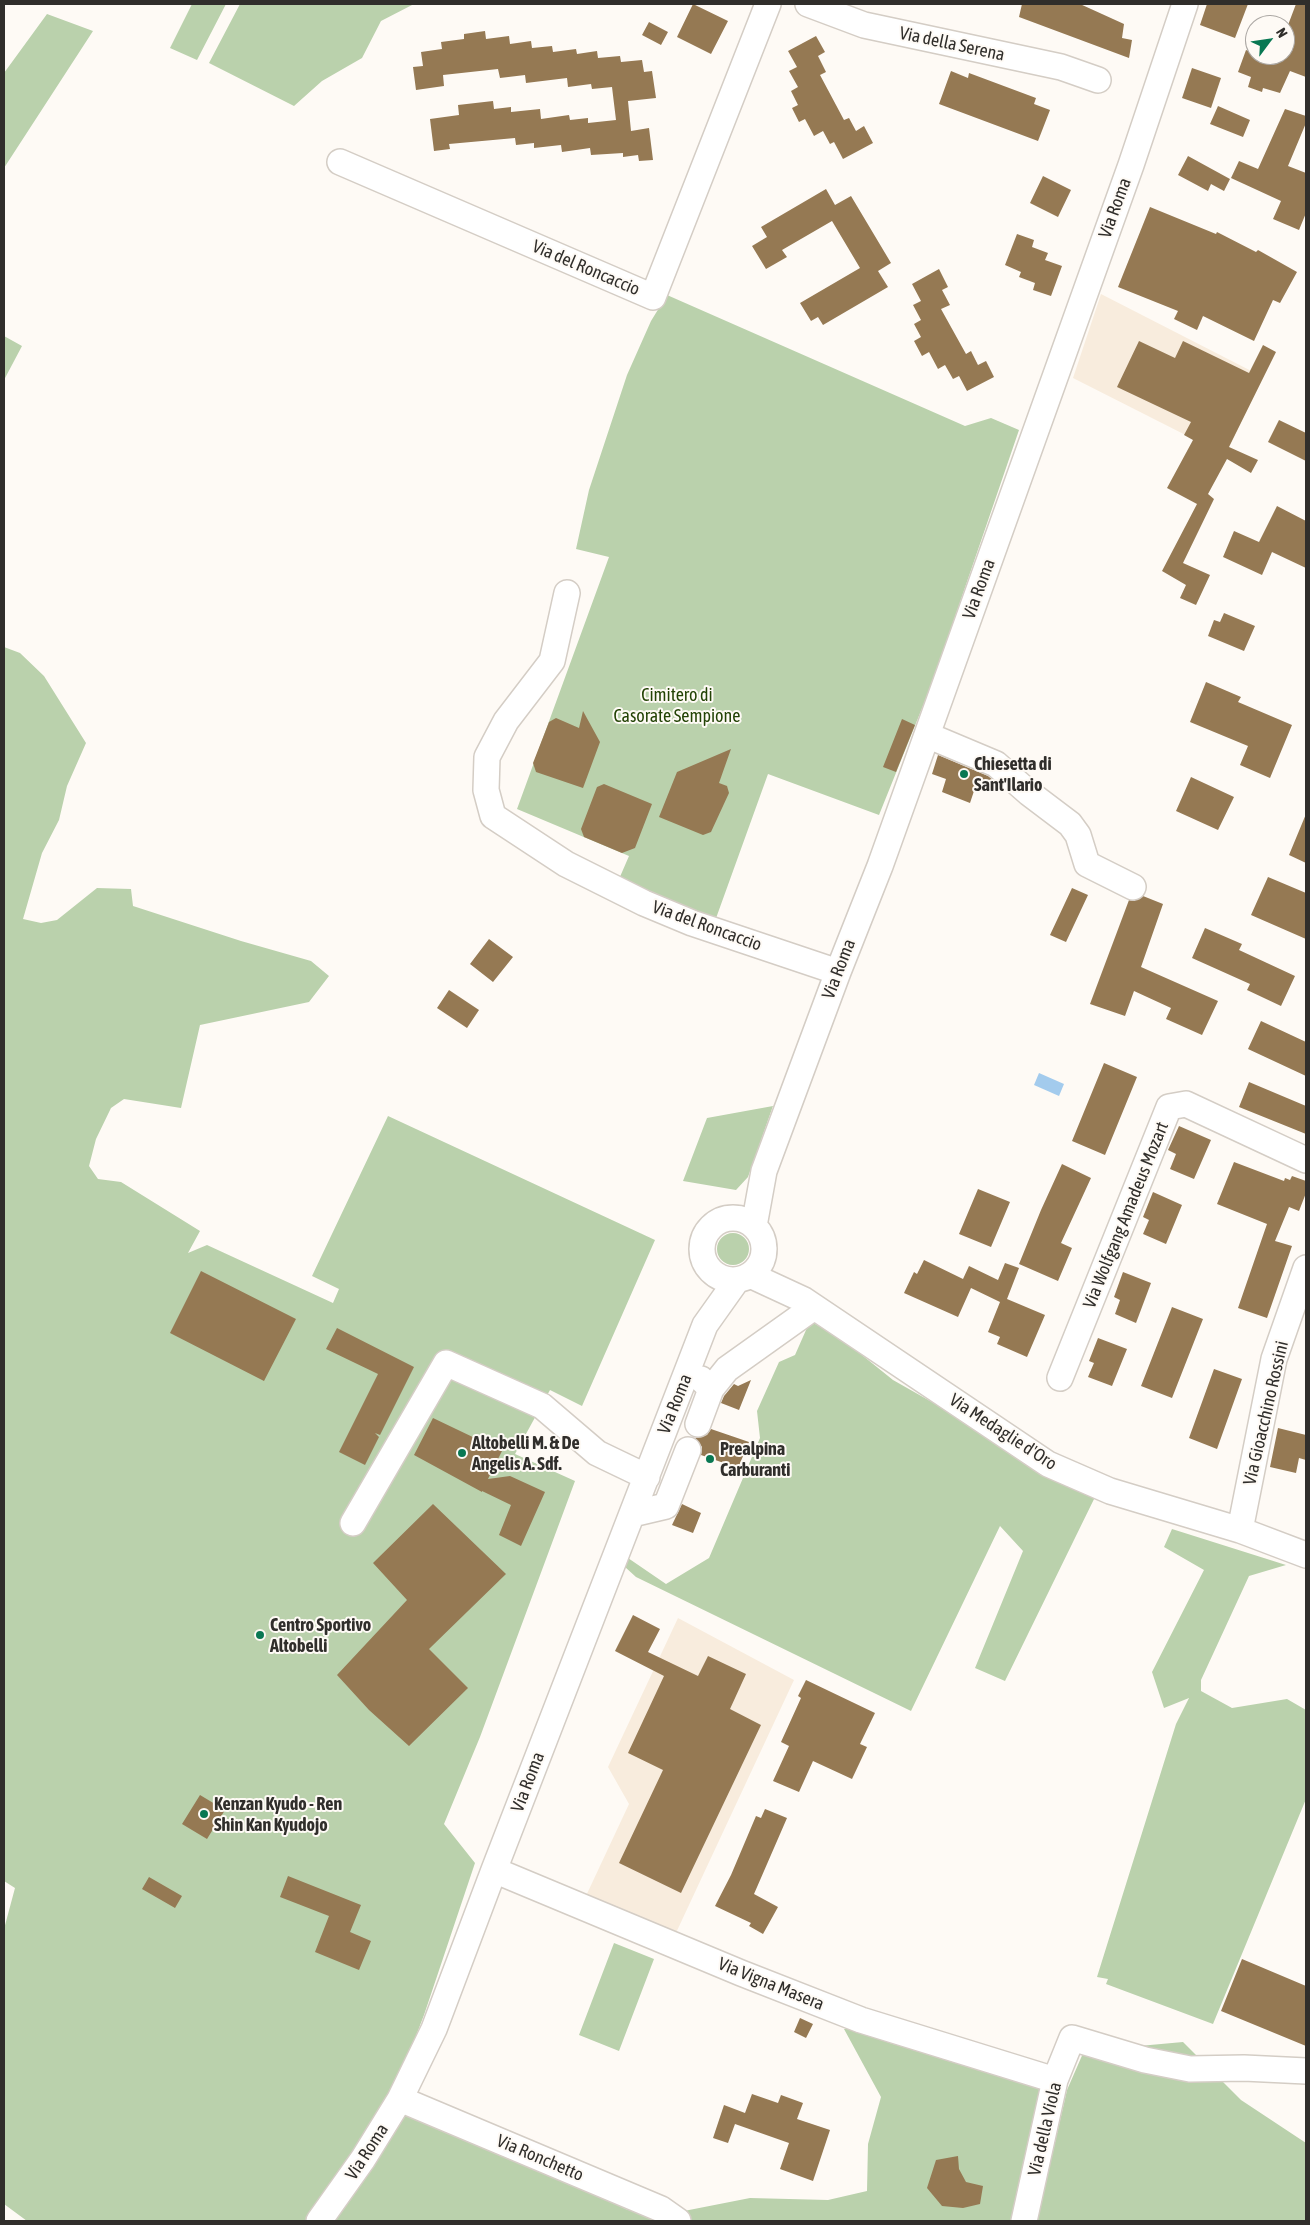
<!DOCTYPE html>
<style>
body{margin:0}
#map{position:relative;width:1310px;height:2225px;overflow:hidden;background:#fefaf5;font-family:"Asap Condensed",sans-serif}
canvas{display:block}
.frame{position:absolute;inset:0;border:5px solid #302e2b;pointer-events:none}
.north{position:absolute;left:1245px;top:15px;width:50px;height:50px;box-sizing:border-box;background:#fefaf5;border:1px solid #aca8a4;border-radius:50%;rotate:59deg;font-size:14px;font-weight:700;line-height:20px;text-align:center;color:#302e2b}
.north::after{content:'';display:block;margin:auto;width:18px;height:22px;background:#097853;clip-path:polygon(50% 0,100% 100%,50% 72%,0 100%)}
</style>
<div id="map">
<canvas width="1310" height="2225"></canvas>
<div class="frame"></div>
<div class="north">N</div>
</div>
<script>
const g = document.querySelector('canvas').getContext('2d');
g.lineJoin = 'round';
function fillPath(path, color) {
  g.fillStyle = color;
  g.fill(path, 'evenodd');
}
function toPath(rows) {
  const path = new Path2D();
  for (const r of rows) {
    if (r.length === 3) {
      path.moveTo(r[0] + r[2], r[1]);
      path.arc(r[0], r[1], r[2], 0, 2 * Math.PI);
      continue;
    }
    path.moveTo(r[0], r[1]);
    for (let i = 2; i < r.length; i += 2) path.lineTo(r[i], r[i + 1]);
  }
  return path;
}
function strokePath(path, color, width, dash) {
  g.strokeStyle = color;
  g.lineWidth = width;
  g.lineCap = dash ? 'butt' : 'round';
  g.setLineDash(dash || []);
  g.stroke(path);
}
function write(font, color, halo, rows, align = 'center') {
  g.font = font + ' "Asap Condensed",sans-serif';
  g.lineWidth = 4;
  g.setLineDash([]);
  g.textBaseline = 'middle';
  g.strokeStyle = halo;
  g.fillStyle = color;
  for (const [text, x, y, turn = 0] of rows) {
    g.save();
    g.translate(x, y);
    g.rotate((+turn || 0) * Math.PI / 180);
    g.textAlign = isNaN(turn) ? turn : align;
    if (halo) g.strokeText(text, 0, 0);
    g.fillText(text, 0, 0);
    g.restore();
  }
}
fillPath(toPath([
 [1101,294,1263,377,1225,455,1073,378],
 [678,1618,794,1680,675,1935,585,1898,629,1804,608,1767]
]), '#f8ecdd');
fillPath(toPath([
 [192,4,226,4,197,60,170,48],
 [240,4,414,4,381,21,362,58,322,81,294,106,209,63],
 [47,14,93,31,4,168,4,73],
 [667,295,965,426,991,418,1019,430,933,681,879,815,768,774,715,921,616,886,629,856,517,809,609,557,576,549,589,490,627,375,651,321],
 [4,336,22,346,4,380],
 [4,647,20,653,44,676,86,743,67,786,59,820,42,853,23,919,41,923,57,920,97,888,131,889,133,906,241,941,311,961,329,976,309,1002,200,1025,181,1108,124,1099,111,1108,96,1139,89,1166,98,1179,121,1182,200,1231,188,1253,207,1245,333,1303,339,1289,312,1276,388,1116,655,1240,582,1406,550,1390,515,1454,575,1481,480,1737,444,1824,475,1863,424,2015,391,2101,628,2210,684,2211,750,2198,828,2200,867,2191,868,2144,881,2097,844,2029,850,2029,893,2044,1044,2084,1015,2221,27,2221,4,2204,4,1929,15,1888,4,1881],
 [773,1106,748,1177,736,1190,683,1181,707,1118],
 [733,1249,16],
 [810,1321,842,1339,893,1380,1096,1495,1005,1681,975,1668,1023,1551,1000,1526,911,1711,636,1577,625,1567,628,1558,666,1584,709,1558,760,1438,757,1411,779,1362,795,1355],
 [1172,1529,1286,1565,1249,1576,1201,1680,1201,1691,1232,1708,1287,1699,1306,1710,1306,1799,1213,2024,1106,1984,1108,1979,1097,1977,1176,1724,1189,1698,1164,1708,1152,1672,1204,1570,1164,1547],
 [614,1943,654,1959,619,2051,579,2035],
 [1183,2042,1241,2100,1306,2143,1306,2221,1037,2221,1067,2090,1084,2051]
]), '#bad1ac');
fillPath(toPath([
 [1039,1073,1064,1084,1059,1096,1034,1085]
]), '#a3cbed');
fillPath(toPath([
 [693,4,728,21,711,54,677,37],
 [1022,4,1080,4,1124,24,1122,38,1132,40,1129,58,1019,17],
 [1207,4,1248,4,1235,38,1200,25],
 [1296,4,1306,4,1306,77,1290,71,1280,93,1263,88,1262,92,1248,87,1251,77,1238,72,1246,50,1277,62,1280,55,1285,55,1285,33],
 [649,22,668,32,661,45,642,35],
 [485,31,486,39,509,36,510,44,531,41,532,48,552,46,553,52,576,49,577,54,597,51,598,58,620,56,621,62,642,60,644,72,652,71,656,98,628,101,631,131,649,128,653,160,639,161,638,155,623,157,623,153,591,155,590,148,562,152,561,145,534,148,534,143,516,145,515,138,449,144,450,149,434,151,430,119,459,115,458,105,493,101,494,109,511,107,511,112,540,109,541,119,569,115,570,120,588,118,588,123,616,120,612,87,592,89,591,84,568,87,567,78,526,83,525,75,500,78,498,69,443,75,444,86,416,90,413,67,423,66,421,52,442,49,441,42,464,39,464,34],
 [816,36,825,52,818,56,826,72,820,75,844,120,849,118,856,131,864,126,873,143,843,159,834,142,830,144,823,131,814,136,805,119,799,122,792,108,798,105,791,91,798,87,789,71,797,67,788,51],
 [1192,68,1221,78,1211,108,1182,98],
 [951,71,968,78,969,73,1036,98,1034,104,1050,110,1038,141,939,104],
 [1218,106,1250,120,1243,137,1210,124],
 [1285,109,1306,116,1306,123,1288,166,1306,173,1306,213,1299,230,1273,219,1281,201,1231,178,1239,161,1258,169],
 [1188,156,1230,179,1224,191,1211,184,1208,191,1178,175],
 [1043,176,1071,190,1058,217,1030,203],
 [826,189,835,205,851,196,891,263,878,271,888,287,823,325,818,317,811,321,800,303,860,268,832,221,782,250,787,257,766,269,752,246,767,237,761,227],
 [1150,207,1216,234,1217,232,1256,252,1258,250,1297,272,1280,303,1273,300,1254,341,1203,316,1197,330,1174,319,1178,311,1118,287],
 [1017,234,1034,240,1032,247,1048,253,1045,260,1062,266,1051,296,1033,290,1035,283,1019,277,1021,272,1005,265],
 [939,269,948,287,942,290,950,305,941,309,966,354,971,351,978,365,986,361,994,377,967,391,959,376,953,379,945,365,938,369,929,352,922,356,914,341,921,337,914,324,921,320,913,305,921,301,912,284],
 [1139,341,1175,358,1183,341,1249,373,1263,345,1276,352,1229,447,1258,460,1251,473,1227,459,1208,494,1214,499,1183,563,1210,575,1196,605,1180,598,1186,585,1162,571,1197,504,1167,488,1193,440,1184,435,1191,422,1117,387],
 [1279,420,1306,433,1306,461,1268,442],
 [1277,506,1306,521,1306,568,1272,552,1262,575,1223,557,1234,531,1259,542],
 [1224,613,1255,626,1244,651,1208,636,1214,620,1220,622],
 [1206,682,1241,697,1238,702,1292,725,1270,778,1240,765,1248,746,1190,722],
 [583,711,600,742,583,788,536,772,533,763,549,722,556,718,579,728],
 [902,719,915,725,896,772,883,767],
 [731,749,719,783,727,786,729,793,711,832,703,835,659,817,677,772],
 [938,755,988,776,994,781,992,785,984,790,975,788,970,803,942,792,946,779,932,774],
 [1191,777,1234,797,1218,830,1176,811],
 [604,784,652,804,635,848,622,853,584,837,581,829,597,787],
 [1306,814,1306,863,1289,855],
 [1268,877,1306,893,1306,939,1251,915],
 [1072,888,1088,895,1066,942,1050,935],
 [1143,896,1163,904,1141,967,1218,1001,1202,1035,1166,1019,1171,1008,1134,991,1125,1016,1090,1004,1129,900,1134,901],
 [1205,928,1242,944,1239,950,1295,976,1281,1006,1247,990,1250,984,1192,958],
 [489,939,513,957,493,982,470,964],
 [449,990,479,1010,467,1028,437,1008],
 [1261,1021,1306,1042,1306,1076,1248,1049],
 [1104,1063,1137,1077,1105,1155,1072,1141],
 [1249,1082,1306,1106,1306,1134,1239,1107],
 [1179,1126,1211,1140,1194,1179,1170,1169,1176,1154,1168,1150],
 [1234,1162,1284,1181,1285,1178,1290,1180,1292,1176,1306,1181,1306,1193,1299,1211,1289,1207,1275,1241,1292,1246,1267,1318,1238,1308,1267,1224,1217,1204],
 [1062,1164,1091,1178,1061,1243,1072,1248,1058,1281,1019,1264,1041,1210],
 [978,1189,1010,1202,991,1247,959,1234],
 [1153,1192,1182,1205,1166,1244,1143,1234,1149,1220,1143,1217],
 [924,1260,963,1279,969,1266,998,1280,1005,1263,1019,1268,1007,1299,1045,1315,1027,1357,997,1344,1000,1337,988,1332,1000,1302,971,1288,958,1317,904,1293,914,1272,917,1274],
 [201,1271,296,1319,264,1381,170,1333],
 [1123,1272,1151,1283,1136,1323,1115,1314,1120,1300,1114,1297],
 [1172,1307,1203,1319,1172,1398,1141,1386],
 [337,1328,414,1367,380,1435,375,1433,379,1437,365,1465,339,1452,378,1374,326,1349],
 [1098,1338,1127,1349,1112,1386,1088,1377,1094,1363,1089,1361],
 [1214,1369,1242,1379,1217,1449,1189,1438],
 [751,1380,739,1410,721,1403,724,1396,734,1384,738,1386],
 [433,1418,502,1451,488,1479,510,1476,545,1492,521,1546,499,1535,511,1505,482,1491,482,1492,414,1455],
 [1278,1428,1306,1435,1306,1460,1299,1458,1296,1473,1270,1467],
 [711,1429,749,1442,738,1468,701,1455,702,1447,695,1438,707,1435],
 [433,1504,506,1574,429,1649,468,1688,409,1746,369,1710,337,1675,407,1600,373,1563],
 [682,1504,701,1513,693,1533,672,1525],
 [633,1615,660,1629,648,1652,698,1676,708,1656,746,1674,730,1709,761,1725,681,1893,619,1863,663,1770,628,1753,664,1676,615,1651],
 [806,1680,875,1713,860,1744,867,1747,852,1779,813,1761,799,1792,773,1781,789,1746,781,1742,801,1698,798,1696],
 [200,1795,225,1810,207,1839,182,1824],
 [765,1809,787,1818,754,1894,778,1907,763,1934,749,1926,751,1923,715,1906,731,1875,756,1816,761,1818],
 [288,1876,361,1905,350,1932,371,1941,359,1970,315,1952,329,1916,280,1897],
 [149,1877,182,1896,175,1908,142,1889],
 [1242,1959,1306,1986,1306,2046,1221,2011],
 [800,2018,813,2024,806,2038,794,2032],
 [752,2094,778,2103,781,2095,803,2103,797,2119,830,2130,813,2181,780,2169,789,2143,735,2124,728,2143,713,2138,724,2105,745,2113],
 [958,2156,959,2169,966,2182,983,2186,980,2204,963,2208,942,2206,927,2188,936,2160]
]), '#957953');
const minor = toPath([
 [808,4,864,25,1061,67,1098,80],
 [340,162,653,297,768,4],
 [567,593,552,661,506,721,487,757,486,790,493,816,566,864,644,903,692,923,838,972],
 [927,735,996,764,1029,793,1070,824,1078,835,1087,864,1133,887],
 [733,1249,31],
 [754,1226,764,1171,838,972,880,866,1131,165,1185,4],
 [750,1275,804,1300,1048,1464,1110,1491,1240,1530,1306,1555],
 [1060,1378,1169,1107,1186,1104,1306,1160],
 [711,1389,727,1369,814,1307],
 [698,1424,711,1389,701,1379],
 [632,1514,666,1506,688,1450],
 [353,1523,446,1363,542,1406,597,1453,647,1477],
 [1240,1530,1274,1359,1306,1268],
 [494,1870,741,1973,861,2020,1055,2080],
 [400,2099,661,2209,678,2221],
 [319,2221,363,2159,400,2099,434,2029,494,1870,705,1325,737,1280],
 [1024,2221,1055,2080,1072,2038,1145,2060,1190,2069,1244,2068,1306,2071]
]);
strokePath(minor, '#d4cdc5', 28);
strokePath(minor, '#fff', 25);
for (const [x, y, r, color] of [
 [964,774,5,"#097853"],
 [462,1453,5,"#097853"],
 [710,1459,5,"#097853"],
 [260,1635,5,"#097853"],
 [204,1814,5,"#097853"]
]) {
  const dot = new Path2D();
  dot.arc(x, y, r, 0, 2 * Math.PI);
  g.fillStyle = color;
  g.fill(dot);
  strokePath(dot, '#fefaf5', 2);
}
write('18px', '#302e2b', '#fefaf5', [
 ["Via della Serena",952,44,12],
 ["Via Roma",1115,208,-70],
 ["Via del Roncaccio",586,268,23],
 ["Via Roma",979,589,-70],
 ["Via del Roncaccio",707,926,20],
 ["Via Roma",839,969,-69],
 ["Via Wolfgang Amadeus Mozart",1126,1215,-68],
 ["Via Roma",675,1404,-68],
 ["Via Gioacchino Rossini",1266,1413,-77],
 ["Via Medaglie d'Oro",1003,1432,33],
 ["Via Roma",528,1782,-69],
 ["Via Vigna Masera",771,1984,22],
 ["Via della Viola",1045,2129,-77],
 ["Via Roma",367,2152,-57],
 ["Via Ronchetto",540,2158,23]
]);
write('18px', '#234305', '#fefaf5', [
 ["Cimitero di",677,695],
 ["Casorate Sempione",677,716]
]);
write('bold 18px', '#302e2b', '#fefaf5', [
 ["Chiesetta di",974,764],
 ["Sant'Ilario",974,785],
 ["Altobelli M. & De",472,1443],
 ["Angelis A. Sdf.",472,1464],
 ["Prealpina",720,1449],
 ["Carburanti",720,1470],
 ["Centro Sportivo",270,1625],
 ["Altobelli",270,1646],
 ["Kenzan Kyudo - Ren",214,1804],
 ["Shin Kan Kyudojo",214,1825]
], 'left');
</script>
